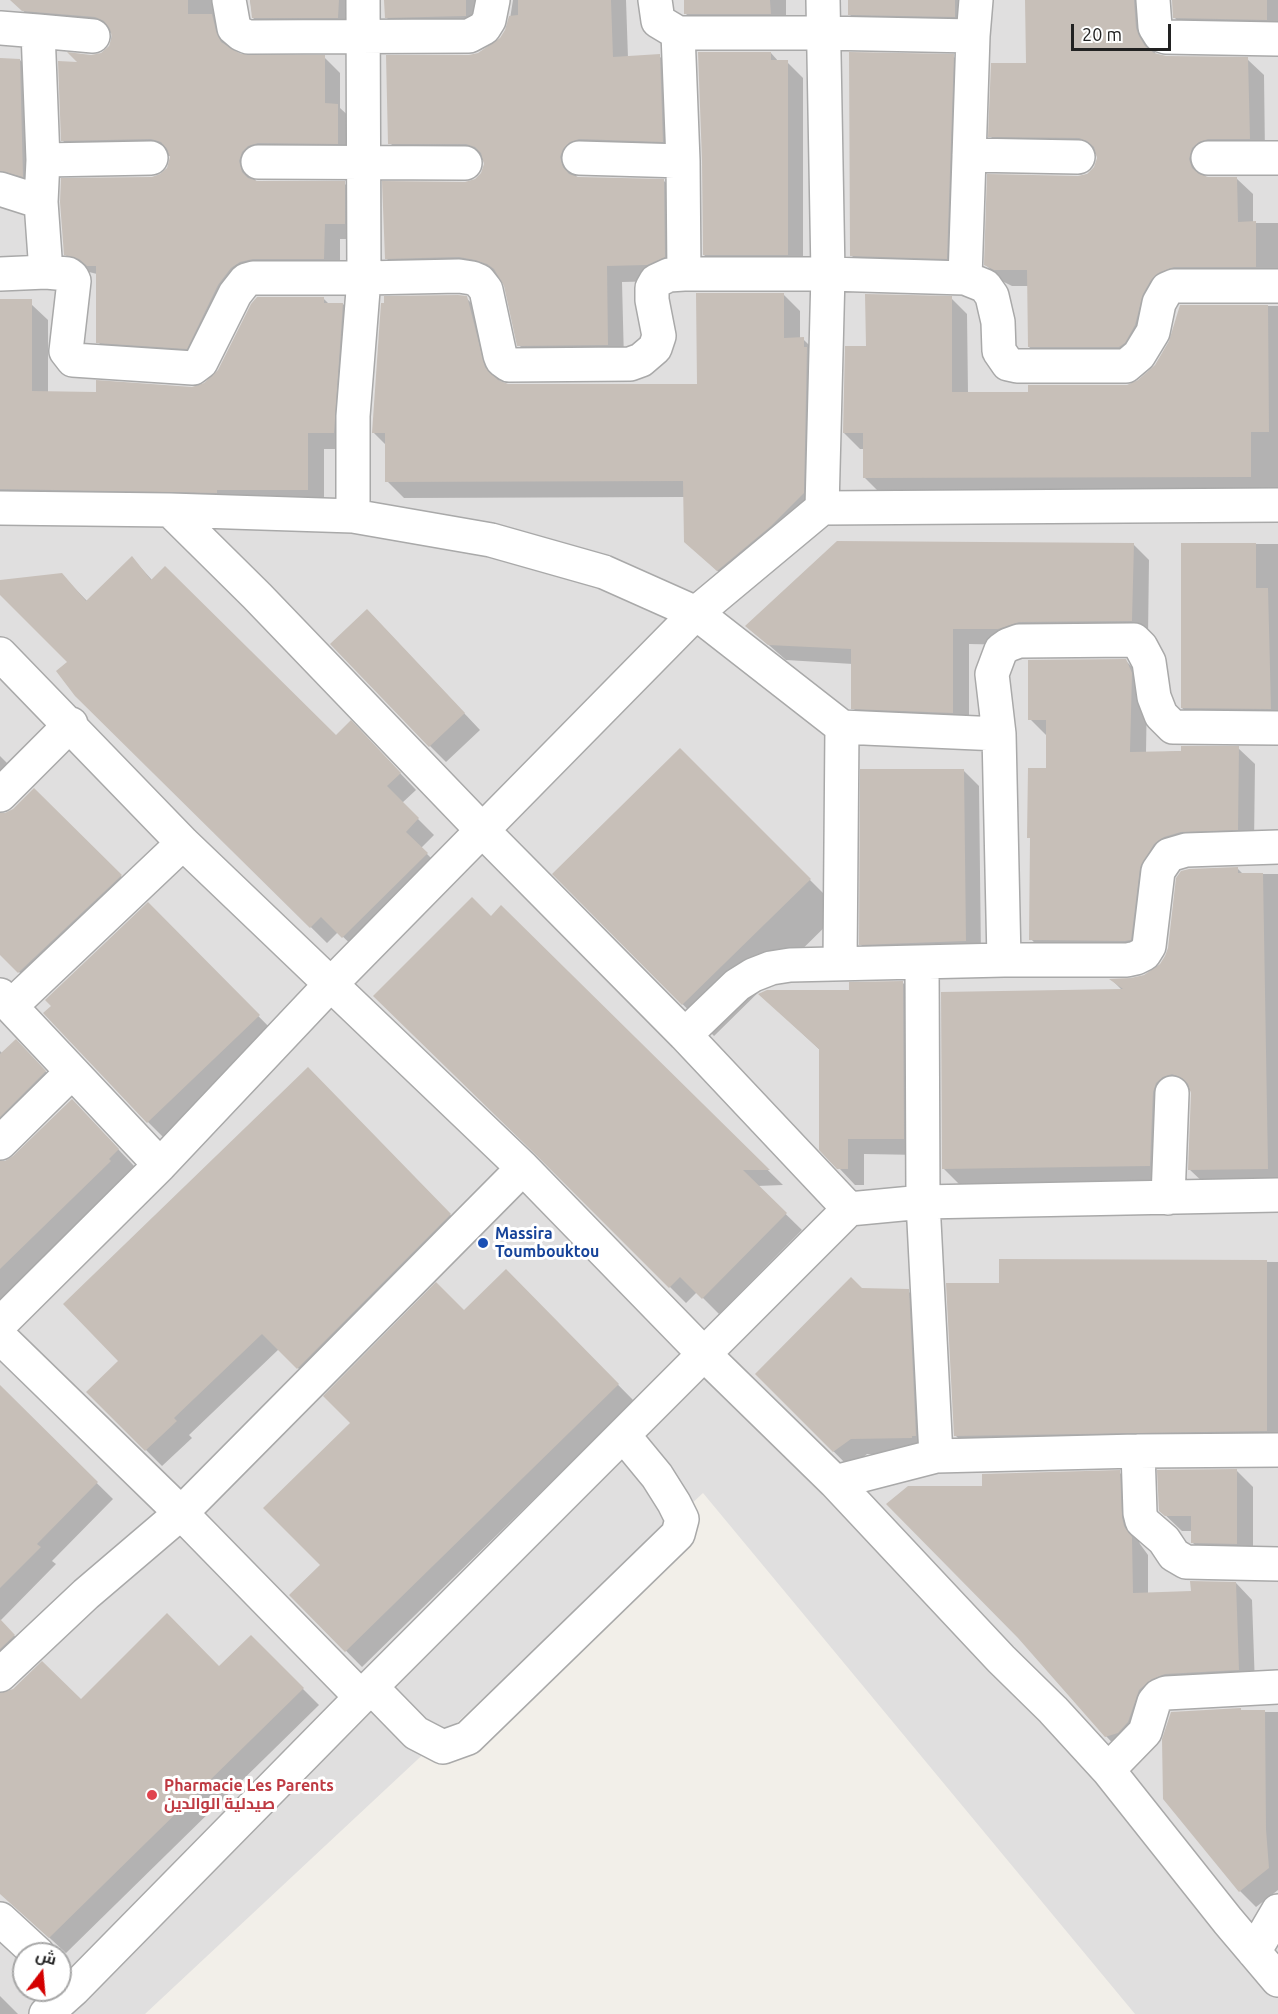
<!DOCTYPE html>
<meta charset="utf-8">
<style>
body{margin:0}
#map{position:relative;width:1278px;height:2014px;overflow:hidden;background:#f2efe9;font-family:Ubuntu,Cairo,sans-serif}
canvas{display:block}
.north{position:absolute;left:12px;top:1942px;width:60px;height:60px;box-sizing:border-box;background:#fff;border:2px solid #a7a7a7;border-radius:50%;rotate:16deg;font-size:16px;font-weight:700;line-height:24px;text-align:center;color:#222}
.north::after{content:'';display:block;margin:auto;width:21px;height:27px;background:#d40000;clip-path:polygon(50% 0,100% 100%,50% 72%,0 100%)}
.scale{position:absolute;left:1071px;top:24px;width:100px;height:27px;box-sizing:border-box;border:3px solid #222;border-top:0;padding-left:8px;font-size:18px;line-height:21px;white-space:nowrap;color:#222;-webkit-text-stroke:4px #fff;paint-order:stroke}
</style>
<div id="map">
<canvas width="1278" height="2014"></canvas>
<div class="north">ش</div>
<div class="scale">20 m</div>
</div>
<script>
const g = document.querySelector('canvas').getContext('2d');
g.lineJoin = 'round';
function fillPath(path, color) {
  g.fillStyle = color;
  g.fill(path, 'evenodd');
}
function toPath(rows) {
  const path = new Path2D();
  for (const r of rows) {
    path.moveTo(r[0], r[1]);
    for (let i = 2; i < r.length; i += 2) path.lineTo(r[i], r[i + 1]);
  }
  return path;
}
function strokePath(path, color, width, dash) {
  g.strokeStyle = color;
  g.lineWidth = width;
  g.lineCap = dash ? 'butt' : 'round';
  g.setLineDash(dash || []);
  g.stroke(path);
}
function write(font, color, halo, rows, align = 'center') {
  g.font = font + ' Ubuntu,Cairo,sans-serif';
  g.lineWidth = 6;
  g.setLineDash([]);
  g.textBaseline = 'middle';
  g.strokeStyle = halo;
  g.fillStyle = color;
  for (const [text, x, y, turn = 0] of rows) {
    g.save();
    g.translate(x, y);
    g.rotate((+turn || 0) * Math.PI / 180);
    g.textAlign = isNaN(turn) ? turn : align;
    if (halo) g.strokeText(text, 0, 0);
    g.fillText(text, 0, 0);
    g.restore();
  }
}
fillPath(toPath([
 [0,0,1278,0,1278,2014,1135,2014,703,1493,145,2014,0,2014],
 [24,1954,60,1954,60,1990,24,1990]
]), '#e0dfdf');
fillPath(toPath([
 [12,0,236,0,226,20,231,50,248,57,324,57,340,73,340,108,354,121,353,159,258,168,255,178,256,182,344,183,360,199,361,239,340,239,340,275,270,275,203,364,114,358,98,342,97,274,81,270,65,254,152,178,161,176,168,168,171,156,79,156,62,140,80,63,91,56,102,54,110,47,112,33,40,27],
 [250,0,354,0,354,33,269,34,253,18],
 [386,0,501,0,487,29,402,33,386,17],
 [513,0,626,0,628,58,659,56,676,72,679,157,579,164,576,175,577,178,664,181,680,197,663,281,622,282,624,361,535,362,519,345,506,285,501,279,493,275,403,274,386,258,466,183,476,180,482,174,485,164,483,160,406,159,390,143,469,56,478,54,501,39,509,25],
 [685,0,786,0,786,30,702,30,686,14],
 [849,0,971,0,971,32,866,30,849,14],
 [1026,0,1160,0,1152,46,1156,55,1165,57,1247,59,1264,75,1265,155,1208,164,1205,174,1206,178,1236,178,1253,194,1253,223,1278,223,1278,283,1184,284,1140,359,1046,363,1029,347,1028,286,1012,286,1002,281,986,265,1078,177,1088,174,1096,167,1098,158,1096,154,1006,152,990,136,1027,64],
 [1173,0,1278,0,1278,36,1191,34,1175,18],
 [771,53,779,62,787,62,803,78,803,271,720,271,704,255],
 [953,56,969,72,962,274,867,271,851,255],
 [0,59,20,60,36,77,39,192,0,191],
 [783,294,800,311,800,339,803,339,820,356,820,510,735,587,686,542,685,497,404,498,387,481,387,446,373,432,466,298,484,315,500,382,509,385,698,386],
 [323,298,329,304,343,304,359,321,351,449,324,449,324,506,0,511,0,303,31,304,48,320,48,393,98,394,192,388,205,384],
 [951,298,967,314,968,393,1030,393,1126,386,1138,382,1156,366,1170,342,1181,306,1278,306,1278,494,881,494,865,478,864,449,860,449,844,433,867,347],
 [1133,544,1149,560,1148,637,1015,645,969,644,969,729,869,724,853,708,853,664,786,660,747,626],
 [1182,544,1278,544,1278,725,1199,724,1182,708],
 [132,558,152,580,336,737,367,738,416,790,402,803,434,835,421,848,443,870,360,953,338,932,327,943,76,695,69,662,0,593,0,581,61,574,88,602],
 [383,627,480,730,446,762,430,746],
 [1125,660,1142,677,1147,691,1146,753,1238,748,1255,764,1254,845,1180,853,1147,956,1047,956,1031,939,1032,840,1029,837,1048,770,1046,735,1030,719],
 [680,750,841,911,714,1036,554,874],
 [0,756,22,778,0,802],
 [963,770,979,786,981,957,877,960,860,944],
 [34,790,137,892,35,988,0,953,0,815,6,814,14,809],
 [1238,869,1243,874,1278,874,1278,1185,1206,1185,1189,1169,1192,1091,1189,1090,1179,1092,1166,1181,959,1184,943,1168,1123,991,1112,980,1131,980,1145,976,1161,965],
 [148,904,274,1032,164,1138,148,1122],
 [501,907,783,1185,757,1186,802,1230,719,1314,697,1292,686,1303,549,1166,491,918],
 [903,983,919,999,920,1155,864,1154,864,1185,855,1185,839,1168,820,1050,760,994,851,991],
 [0,1051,3,1054,32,1057,61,1088,0,1150],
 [308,1070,466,1231,314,1384,279,1349,189,1435,192,1438,162,1466,88,1392,121,1361],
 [88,1117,134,1166,124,1176,126,1178,0,1301,0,1163,6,1162],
 [1001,1260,1278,1262,1278,1447,972,1452,955,1435,1000,1284],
 [506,1271,634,1401,362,1667,291,1595,322,1565,464,1312],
 [862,1290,908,1291,924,1307,927,1454,867,1454,850,1468,757,1374],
 [0,1388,113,1499,52,1561,56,1564,0,1621],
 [1237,1471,1253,1487,1253,1560,1208,1558,1192,1542,1192,1531,1182,1531,1160,1510],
 [1119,1472,1135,1488,1137,1535,1140,1544,1148,1555,1148,1594,1192,1592,1236,1583,1252,1600,1255,1686,1182,1690,1122,1753,1106,1736,984,1487],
 [0,1621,30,1652,0,1682],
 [251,1637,319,1705,66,1953,0,1892,0,1695,81,1701,219,1668],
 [1243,1712,1278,1712,1278,1890,1256,1907,1240,1891],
 [0,1996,18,2014,0,2014]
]), '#0003');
fillPath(toPath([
 [10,0,188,0,188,14,212,14,216,31,221,42,241,54,325,55,325,103,338,104,338,144,258,143,248,146,242,152,239,161,242,172,248,178,257,181,345,181,345,224,325,224,324,259,253,259,240,262,231,268,218,285,187,349,96,343,96,266,87,266,79,259,64,255,60,202,61,178,152,177,160,174,167,168,170,157,167,149,161,142,151,139,61,141,58,61,77,62,67,52,91,55,101,53,109,46,112,37,110,29,104,21,95,17,22,11],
 [250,0,339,0,338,18,252,18],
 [384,0,466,0,466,16,385,18],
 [518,0,611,0,613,57,660,54,663,142,579,139,570,142,563,149,560,157,563,167,569,174,578,177,664,179,665,257,647,265,607,266,608,345,517,346,504,286,494,269,487,264,475,260,459,257,385,259,382,181,465,182,475,179,481,173,484,164,481,153,475,147,466,144,388,144,386,55,469,55,478,53,500,38,505,30,509,16,518,15],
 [684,0,770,0,771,14,684,14],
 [848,0,955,0,955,17,848,15],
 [1025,0,1134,0,1136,28,1139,36,1145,46,1154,53,1166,56,1248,57,1250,139,1208,139,1199,142,1192,148,1189,159,1192,168,1199,174,1208,177,1237,177,1238,222,1256,221,1256,267,1174,267,1160,272,1151,280,1143,294,1135,325,1125,343,1119,347,1028,347,1027,270,994,270,984,265,987,174,1078,176,1087,174,1094,167,1097,158,1094,147,1087,141,1079,138,988,137,991,63,1026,63],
 [1172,0,1267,0,1267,20,1173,18],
 [698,52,771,52,771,60,788,60,788,255,703,255,702,161],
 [849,52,954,54,947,259,850,256],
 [0,58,20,59,23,177,0,171],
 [696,293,784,293,784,338,804,337,804,347,807,347,804,493,771,526,717,571,684,542,683,481,385,482,385,433,372,433,381,303,384,303,384,296,458,295,467,296,485,367,498,380,508,384,697,384],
 [865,294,952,296,952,392,1028,392,1028,385,1127,385,1138,380,1155,365,1169,341,1180,305,1268,305,1269,432,1251,432,1251,477,863,478,863,433,843,433,845,346,866,346],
 [257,297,324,297,324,303,343,303,334,433,308,433,308,490,217,490,217,493,0,489,0,299,32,299,32,391,96,392,96,380,192,387,204,383,218,370,251,304],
 [837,541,1134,543,1132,621,1019,622,998,629,953,629,953,713,851,709,851,649,768,645,745,626],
 [1181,543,1256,543,1256,588,1268,588,1271,709,1181,708],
 [132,556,151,580,165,566,336,735,351,720,401,773,387,786,419,818,406,832,428,853,342,938,321,917,310,928,75,696,56,671,67,662,0,595,0,580,62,573,86,601],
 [367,609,465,713,429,747,330,644],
 [1126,659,1132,673,1130,752,1181,751,1181,746,1239,746,1238,830,1181,832,1164,837,1154,844,1140,868,1131,940,1125,941,1029,940,1030,838,1027,838,1028,768,1046,768,1046,720,1028,720,1028,660],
 [680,748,811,879,682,1005,552,874],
 [860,769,964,769,966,941,859,945],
 [34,788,122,875,18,973,0,955,0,813,5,813,13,809],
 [1238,867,1238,873,1263,873,1268,1169,1188,1170,1191,1093,1188,1084,1182,1078,1172,1074,1163,1077,1156,1083,1153,1092,1150,1166,942,1169,941,992,1123,989,1109,979,1131,978,1144,975,1160,964,1165,956,1168,948,1176,878,1181,871,1189,869],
 [472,897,491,916,501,905,770,1170,743,1170,787,1213,702,1299,680,1277,669,1288,536,1155,373,996],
 [148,902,260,1015,147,1123,43,1013,51,1006,45,1000],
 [903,981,904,1139,848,1139,848,1169,837,1169,819,1150,819,1049,758,994,767,990,849,990,849,982],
 [16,1039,46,1071,0,1117,0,1054],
 [308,1067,451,1214,297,1369,262,1334,174,1418,177,1421,145,1451,86,1392,118,1361,63,1304],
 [72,1099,119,1149,109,1159,111,1161,0,1269,0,1161,5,1161,13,1156],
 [999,1259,1267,1260,1267,1431,954,1436,946,1283,999,1283],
 [506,1269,619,1384,345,1652,289,1595,320,1565,263,1508,350,1423,323,1396,436,1282,464,1310],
 [851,1277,862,1288,909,1289,916,1436,912,1436,912,1438,851,1439,833,1452,755,1374],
 [0,1385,98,1482,37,1544,41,1547,0,1588],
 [1237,1469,1237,1544,1191,1543,1191,1516,1165,1516,1159,1511,1157,1470],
 [1120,1470,1122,1517,1124,1526,1132,1537,1133,1593,1191,1591,1190,1581,1236,1582,1239,1670,1165,1674,1152,1679,1139,1690,1128,1722,1118,1733,1105,1737,1018,1638,886,1504,908,1486,982,1486,982,1474],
 [167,1613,219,1666,251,1635,304,1688,49,1938,0,1894,0,1693,13,1689,42,1661,81,1699],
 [0,1619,15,1635,0,1649],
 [1241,1708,1241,1710,1265,1710,1266,1829,1269,1868,1239,1892,1163,1799,1162,1739,1171,1712]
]), '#c7bfb8');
const minor = toPath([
 [229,0,234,28,241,34,248,37,469,36,484,28,489,20,493,0],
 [655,0,658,21,678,33,822,33,973,36,976,0],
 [1153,0,1155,27,1160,35,1166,37,1278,39],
 [0,28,38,31,43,160,41,202,46,272],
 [38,31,93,36],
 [678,33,683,161,684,274,828,274,965,278],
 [973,36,965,278,985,286,992,296,998,322,999,351,1008,364,1017,366,1126,366,1139,355,1153,332,1159,303,1167,289,1174,286,1278,286],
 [969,155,1078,157],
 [579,158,683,161],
 [1208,158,1278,158],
 [43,160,151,158],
 [258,162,465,163],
 [0,189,41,202],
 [0,274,46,272,68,274,72,277,74,281,66,351,73,360,193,368,201,362,235,294,246,280,253,278,364,278,459,276,472,278,479,281,486,290,500,355,502,360,509,365,630,364,641,360,655,348,659,336,652,300,652,288,656,281,669,275,684,274],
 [0,508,170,510,353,516,491,540,604,572,696,613,842,727,999,734],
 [822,508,828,274,823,0],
 [170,510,257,596,483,831,685,1035,849,1209],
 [353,516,353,416,364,278,363,0],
 [0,654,183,843,523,1168,705,1355,835,1482,1001,1659,1053,1710,1108,1770,1228,1921,1278,1980],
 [0,795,71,724],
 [1004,960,999,734,992,674,1001,650,1008,645,1019,641,1134,640,1141,647,1149,662,1154,697,1161,715,1173,727,1278,728],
 [840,963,842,727],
 [0,995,160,1165],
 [11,1006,183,843],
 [685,1035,737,985,753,975,771,968,790,965,1004,960,1127,960,1136,958,1144,954,1149,946,1158,871,1169,855,1186,850,1278,847],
 [0,1143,72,1072],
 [1168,1198,1172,1093],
 [0,1324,160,1165,330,985,696,613,822,508,1278,505],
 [0,1337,181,1513,361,1697],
 [1138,1451,1140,1513,1142,1521,1164,1540,1174,1555,1186,1562,1278,1564],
 [936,1456,1138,1451,1278,1450],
 [835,1482,936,1456,923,1202,922,963],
 [0,1675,86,1594,181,1513,523,1168],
 [371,1687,416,1733,443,1747,468,1738,678,1534,682,1519,674,1503,657,1476,624,1436],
 [1108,1770,1145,1732,1154,1702,1159,1696,1166,1693,1278,1687],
 [0,1919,38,1954],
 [1254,1952,1278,1911],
 [46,2014,74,1989,371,1687,849,1209,923,1202,1278,1195]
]);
strokePath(minor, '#a9a9a9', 36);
strokePath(minor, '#fff', 33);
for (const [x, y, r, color] of [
 [483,1243,6,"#1a4fb4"],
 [152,1795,6,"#e0444e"]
]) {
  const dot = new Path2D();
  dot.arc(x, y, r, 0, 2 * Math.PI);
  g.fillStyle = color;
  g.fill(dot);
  strokePath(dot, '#fff', 2);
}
write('bold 16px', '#164399', '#fff', [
 ["Massira",495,1234],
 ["Toumbouktou",495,1252]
], 'left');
write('bold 16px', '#be3a42', '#fff', [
 ["Pharmacie Les Parents",164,1786],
 ["صيدلية الوالدين",164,1804]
], 'left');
</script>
